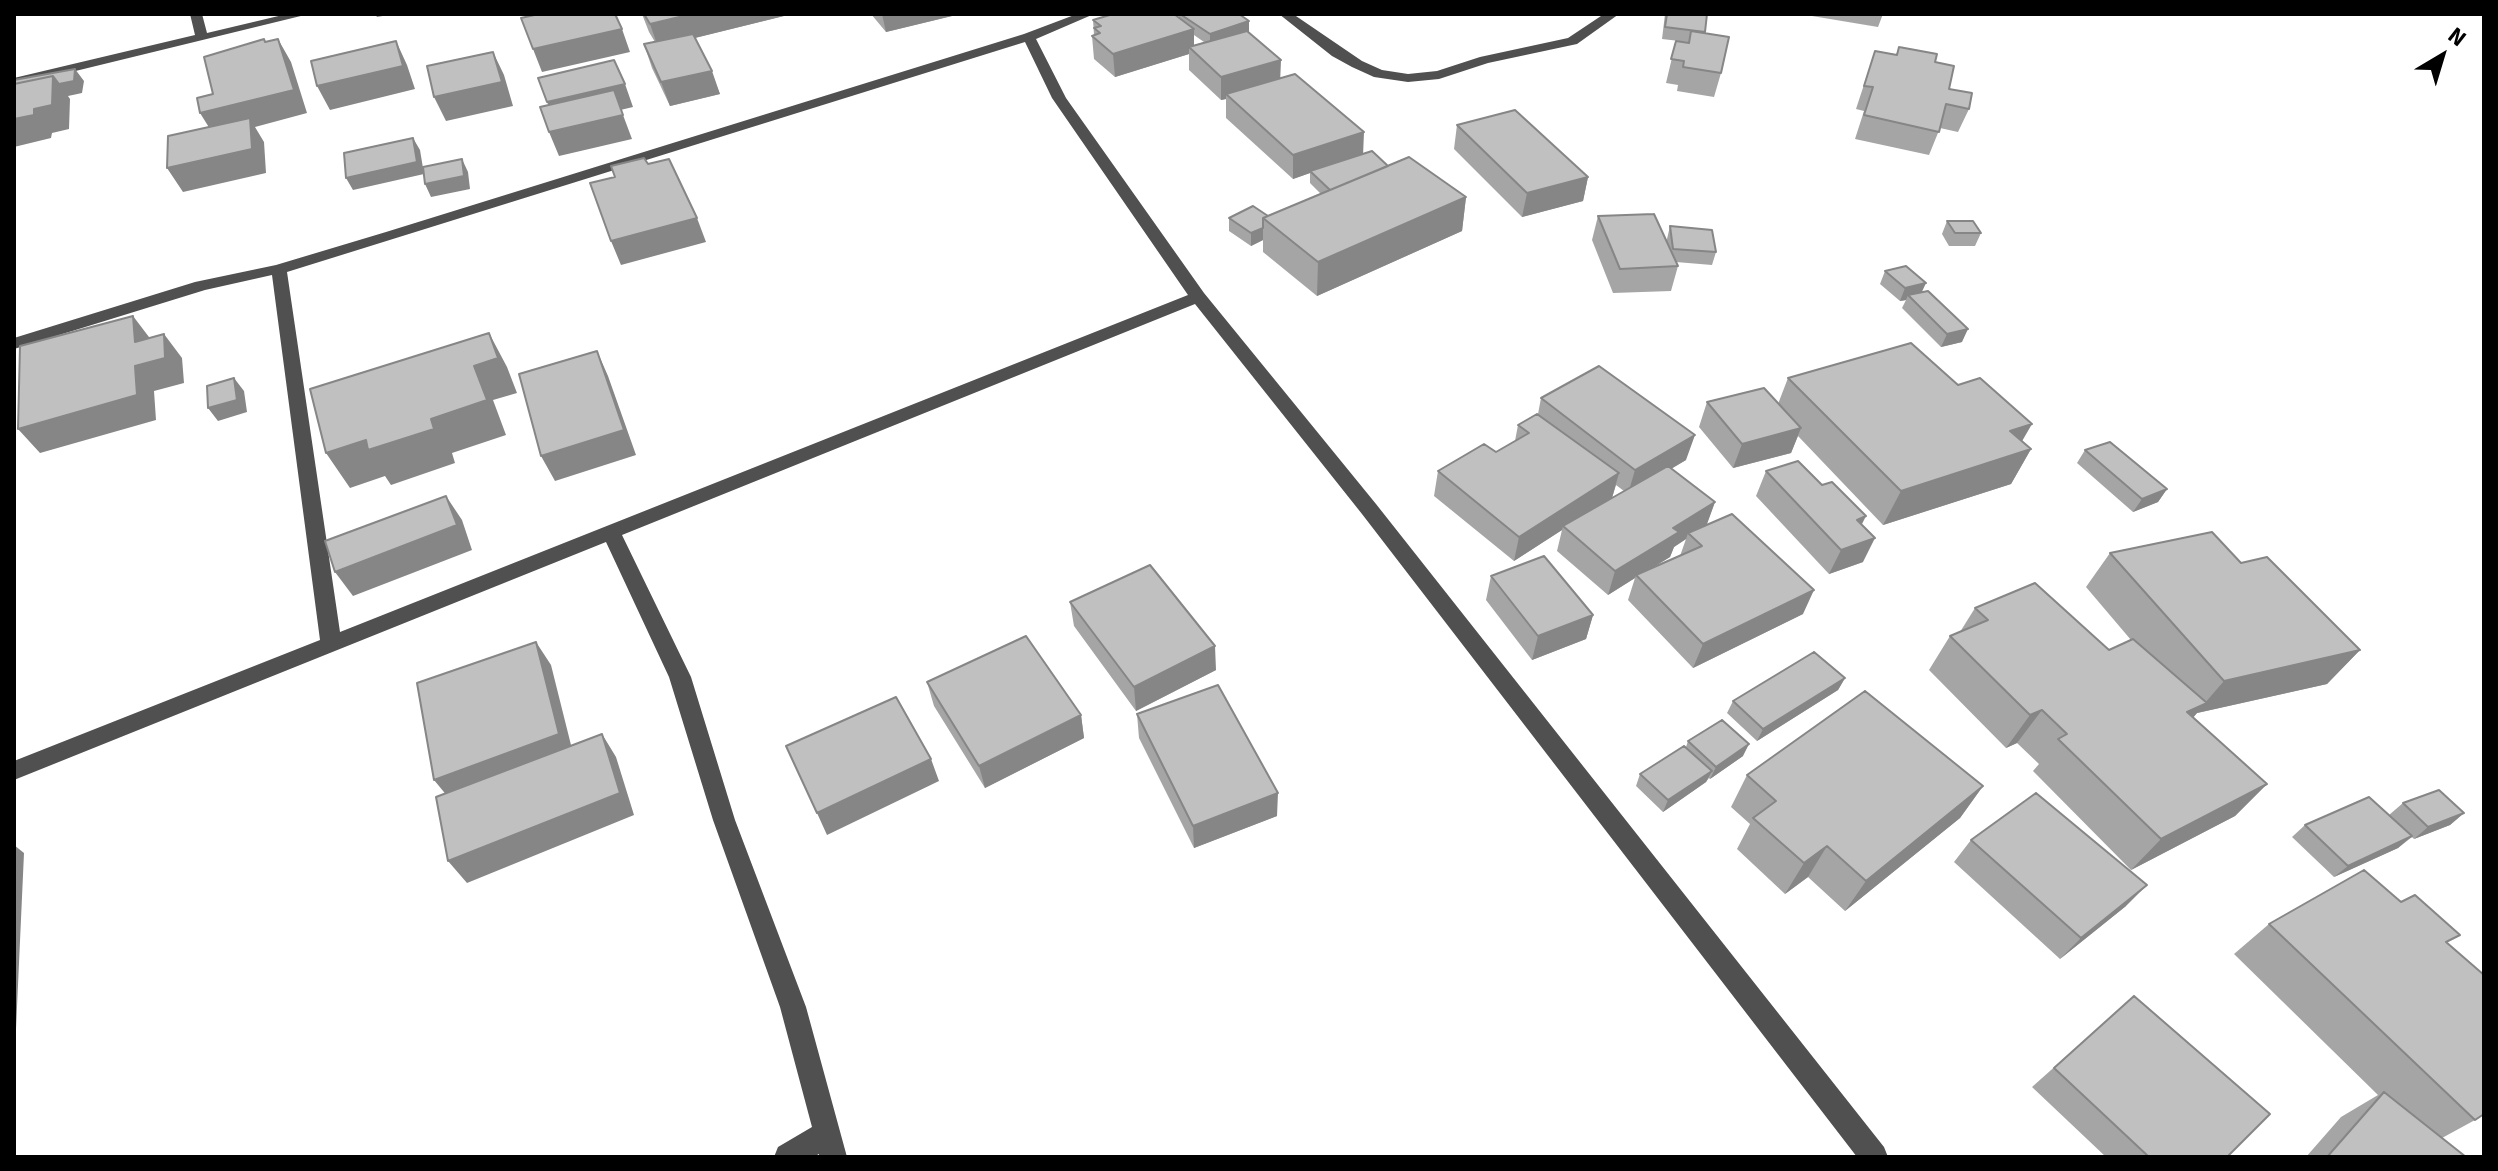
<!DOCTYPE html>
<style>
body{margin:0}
#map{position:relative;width:2498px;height:1171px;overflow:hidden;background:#fff;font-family:Signika,sans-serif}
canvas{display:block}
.frame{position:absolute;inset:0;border:16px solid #000;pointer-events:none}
.north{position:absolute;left:2402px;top:16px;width:80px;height:80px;-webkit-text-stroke:6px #fff;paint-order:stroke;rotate:38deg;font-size:22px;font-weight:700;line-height:32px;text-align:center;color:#000}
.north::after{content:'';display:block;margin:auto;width:28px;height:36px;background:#000;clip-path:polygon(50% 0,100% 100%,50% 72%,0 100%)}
</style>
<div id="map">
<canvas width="2498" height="1171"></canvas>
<div class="frame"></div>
<div class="north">N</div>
</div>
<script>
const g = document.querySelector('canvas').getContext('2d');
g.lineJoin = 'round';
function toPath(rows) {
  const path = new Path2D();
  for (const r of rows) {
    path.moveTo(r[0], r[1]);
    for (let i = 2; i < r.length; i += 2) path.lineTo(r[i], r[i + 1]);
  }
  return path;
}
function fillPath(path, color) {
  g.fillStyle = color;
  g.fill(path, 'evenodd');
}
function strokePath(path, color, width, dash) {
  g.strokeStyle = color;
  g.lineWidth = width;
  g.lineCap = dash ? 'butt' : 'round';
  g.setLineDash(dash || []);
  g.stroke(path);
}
fillPath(toPath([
 [190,14,202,14,207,33,287,14,309,14,14,86,14,78,195,35,190,14],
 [1077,14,1094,14,1036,39,1066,98,1204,293,1376,504,1884,1147,1888,1157,1857,1157,1362,514,1195,304,622,535,691,677,735,820,806,1007,847,1157,819,1157,819,1154,813,1157,774,1157,778,1147,812,1127,780,1007,713,820,669,677,606,542,14,780,14,761,320,640,272,275,205,290,14,349,14,338,195,282,276,265,386,232,1024,34,1077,14],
 [1025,42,1052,98,1188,295,340,632,287,272,1025,42],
 [1279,14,1293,14,1362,61,1382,70,1408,74,1437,71,1480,57,1568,38,1604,14,1619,14,1577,44,1488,63,1439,79,1408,82,1374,77,1352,67,1332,56,1279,14]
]), '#505050');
fillPath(toPath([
 [642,14,792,14,695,38,720,94,670,106,652,68,644,44,655,42,649,32],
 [871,14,952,14,952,16,886,32],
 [1179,14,1249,32,1281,78,1363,154,1388,166,1466,197,1462,231,1317,296,1263,252,1263,240,1251,246,1229,231,1229,218,1268,216,1321,194,1310,183,1310,173,1293,179,1226,118,1226,99,1221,100,1189,70,1189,54,1115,77,1094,59,1092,36,1094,35,1093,20,1179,18],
 [1194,35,1204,42,1194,45],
 [1665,14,1707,14,1705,33,1721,73,1714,97,1677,91,1678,85,1666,83,1676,41,1688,42,1662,39],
 [1806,14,1883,14,1878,27,1806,15],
 [1899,47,1935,62,1949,89,1969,109,1958,132,1940,128,1929,155,1855,139,1864,111,1856,109,1875,51,1896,55],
 [1457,125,1588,177,1583,201,1522,217,1454,149],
 [1598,216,1667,243,1667,239,1670,226,1716,252,1712,265,1676,262,1678,266,1671,291,1613,293,1592,240],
 [1947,221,1981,233,1975,246,1949,246,1942,234],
 [1885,271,1921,292,1962,342,1941,347,1902,308,1906,300,1900,301,1880,284],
 [1788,378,2022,441,2031,449,2011,484,1883,525,1798,436,1791,453,1733,468,1699,427,1707,402,1778,404],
 [1541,398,1686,460,1671,469,1715,502,1706,525,1803,614,1693,668,1628,600,1635,578,1608,595,1557,551,1562,530,1514,561,1434,496,1438,471,1496,452,1515,441,1518,425,1538,414],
 [1616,485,1624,491,1612,498],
 [1686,539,1680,556,1649,570,1670,557,1674,547],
 [2085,450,2167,489,2158,502,2133,512,2077,463],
 [1766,471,1822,485,1862,525,1863,562,1829,574,1756,496],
 [2110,553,2241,563,2360,650,2327,684,2197,713,2193,718,2267,784,2235,816,2131,870,2033,771,2039,764,2017,743,2006,748,1929,670,1950,636,1960,632,1975,608,2109,650,2131,640,2086,587],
 [1491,576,1593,615,1586,639,1532,660,1486,600],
 [1070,602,1216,670,1136,711,1074,626],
 [1845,678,1838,690,1757,741,1727,713,1733,701],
 [927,682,1081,715,1084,738,985,788,934,706],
 [1137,714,1277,816,1194,848,1139,738],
 [1688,741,1743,756,1710,779,1709,778,1706,782,1663,812,1636,786,1640,774,1686,747],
 [1747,775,1983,786,1960,818,1845,911,1808,877,1785,894,1737,849,1750,824,1731,807],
 [2403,803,2464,813,2450,825,2414,839,2412,837,2398,848,2334,877,2292,837,2305,825,2389,815],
 [1971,840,2126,906,2060,959,1954,862],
 [2269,924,2448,943,2475,1120,2442,1138,2466,1157,2306,1157,2341,1117,2378,1095,2234,954],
 [2134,996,2227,1157,2106,1157,2032,1087]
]), '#a5a5a5');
fillPath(toPath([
 [375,14,394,14,377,17],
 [692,14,792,14,658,47,650,24],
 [882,14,952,14,952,16,886,32],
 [1249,21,1249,33,1210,46,1210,34],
 [622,29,630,52,542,72,533,49],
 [1194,29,1194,52,1189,47,1189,54,1115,77,1113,54],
 [278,39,291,62,307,113,255,127,264,142,266,173,183,192,167,168,215,137,200,113],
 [396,41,407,65,415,89,330,110,317,86],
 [493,52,504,75,513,106,446,121,434,97],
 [1281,60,1280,84,1226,94,1226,99,1221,100,1221,77],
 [75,69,84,81,82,93,68,96,70,99,69,129,52,133,51,138,14,147,14,119,34,109,53,76],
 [712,71,720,94,670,106,661,82],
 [625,84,633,107,557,125,547,102],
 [623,115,632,139,559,156,549,132],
 [1364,132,1363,156,1310,171,1310,173,1293,179,1293,155],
 [413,138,420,150,424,174,353,190,346,178],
 [462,159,468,172,470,189,431,197,425,184],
 [1588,177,1583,201,1522,217,1527,193],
 [1466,197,1462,231,1317,296,1318,262],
 [697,218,706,242,621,265,611,241],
 [1263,228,1263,240,1251,246,1251,233],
 [1926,283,1920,296,1908,295,1906,300,1900,301,1905,288],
 [133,316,152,341,164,334,182,358,184,383,154,391,156,420,40,453,18,429,135,342],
 [1968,329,1962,342,1941,347,1947,334],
 [489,333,507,367,517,393,493,400,506,435,452,453,455,463,391,485,385,476,350,488,326,453,474,366],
 [597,351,608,376,636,455,555,481,541,456],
 [234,378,244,391,247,412,218,421,208,408],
 [2032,424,2014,455,2031,449,2011,484,1883,525,1901,491,2010,431],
 [1801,428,1791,453,1733,468,1742,444],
 [1695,435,1686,460,1628,494,1635,470],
 [1619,473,1612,498,1563,526,1562,530,1514,561,1519,537],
 [2167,489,2158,502,2133,512,2142,499],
 [446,496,462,520,472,550,353,596,335,572],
 [1715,502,1706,527,1688,533,1686,539,1674,547,1670,557,1637,577,1636,575,1635,578,1608,595,1615,571,1673,528],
 [1866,516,1854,540,1857,520],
 [1875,538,1863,562,1829,574,1841,550],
 [1814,590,1803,614,1693,668,1703,644],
 [1593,615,1586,639,1532,660,1538,636],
 [536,642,551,665,574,757,453,803,434,780],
 [1215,646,1216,670,1136,711,1134,687],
 [2360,650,2327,684,2197,713,2177,735,2187,712,2204,704,2224,681],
 [1845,678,1838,690,1757,741,1763,729],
 [2042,710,2017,743,2006,748,2030,715],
 [1081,715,1084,738,985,788,979,766],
 [602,734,616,757,634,815,467,883,448,861],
 [1749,744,1743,756,1710,779,1716,767],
 [931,759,939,781,827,835,817,813],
 [1712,771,1706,782,1663,812,1668,800],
 [2267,784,2235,816,2131,870,2161,839],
 [1983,786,1960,818,1845,911,1866,881],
 [1278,793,1277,816,1194,848,1193,826],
 [2464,813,2450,825,2414,839,2428,827],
 [2412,836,2398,848,2334,877,2348,866],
 [14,845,24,853,14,1073],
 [1827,846,1808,877,1785,894,1804,863],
 [2147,885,2126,906,2060,959,2081,938]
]), '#868686');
const building = toPath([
 [539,14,615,14,622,29,533,49,521,18,539,14],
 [644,14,692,14,650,24,644,14],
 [1113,14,1174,14,1194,29,1113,54,1092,36,1100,33,1094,28,1101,26,1093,20,1113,14],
 [1180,14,1239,14,1249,21,1210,34,1180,14],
 [1667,14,1707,14,1705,32,1665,27,1667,14],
 [1247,31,1281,60,1221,77,1189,47,1247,31],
 [1691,31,1729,37,1721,73,1683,67,1684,61,1671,59,1676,41,1689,43,1691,31],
 [693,34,712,71,661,82,644,44,693,34],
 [264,39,265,42,278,39,294,90,200,113,197,98,213,94,204,57,264,39],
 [396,41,403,66,317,86,311,61,396,41],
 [1899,47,1937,54,1935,62,1954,66,1949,89,1972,93,1969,109,1946,104,1939,132,1864,115,1873,87,1864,86,1875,51,1897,55,1899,47],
 [493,52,502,82,434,97,427,66,493,52],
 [614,60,625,84,547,102,538,78,614,60],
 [75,69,74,81,59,84,53,76,14,84,14,80,75,69],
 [1295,74,1364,132,1293,155,1226,94,1295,74],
 [53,76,52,105,34,109,34,115,14,119,14,84,53,76],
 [614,90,623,115,549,132,540,107,614,90],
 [1515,110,1588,177,1527,193,1457,125,1515,110],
 [250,118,252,149,167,168,168,136,250,118],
 [413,138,417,162,346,178,344,153,413,138],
 [1372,151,1388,166,1330,190,1310,171,1372,151],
 [1409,157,1466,197,1318,262,1263,218,1409,157],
 [644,158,648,164,669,159,697,218,611,241,590,183,615,177,611,166,644,158],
 [462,159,464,176,425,184,423,167,462,159],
 [1253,206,1268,216,1263,218,1263,228,1251,233,1229,218,1253,206],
 [1654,214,1678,266,1620,269,1598,216,1654,214],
 [1947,221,1973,221,1981,233,1955,233,1947,221],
 [1670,226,1712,230,1716,252,1673,249,1670,226],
 [1906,266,1926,283,1905,288,1885,271,1906,266],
 [1928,291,1968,329,1947,334,1908,295,1928,291],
 [133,316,135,342,164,334,165,358,135,366,137,395,18,429,20,346,133,316],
 [489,333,498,358,474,366,487,400,431,419,434,429,368,450,366,440,326,453,310,389,489,333],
 [1911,343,1958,385,1980,378,2032,424,2010,431,2031,449,1901,491,1788,378,1911,343],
 [597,351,624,430,541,456,519,374,597,351],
 [1599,366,1695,435,1635,470,1541,398,1599,366],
 [234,378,237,400,208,408,207,386,234,378],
 [1764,388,1801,428,1742,444,1707,402,1764,388],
 [1537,414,1619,473,1519,537,1438,471,1484,444,1496,452,1529,433,1518,425,1537,414],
 [2110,442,2167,489,2142,499,2085,450,2110,442],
 [1798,461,1822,485,1832,482,1866,516,1857,520,1875,538,1841,550,1766,471,1798,461],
 [1668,466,1715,502,1673,528,1679,532,1615,571,1563,526,1668,466],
 [446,496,457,525,335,572,325,541,446,496],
 [1732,514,1814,590,1703,644,1636,575,1702,546,1688,533,1732,514],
 [2212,532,2241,563,2267,557,2360,650,2224,681,2110,553,2212,532],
 [1544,556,1593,615,1538,636,1491,576,1544,556],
 [1150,565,1215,646,1134,687,1070,602,1150,565],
 [2035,583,2109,650,2133,639,2207,703,2187,712,2267,784,2161,839,2058,739,2067,734,2042,710,2030,715,1950,636,1988,620,1975,608,2035,583],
 [1026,636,1081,715,979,766,927,682,1026,636],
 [536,642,559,734,434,780,417,683,536,642],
 [1814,652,1845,678,1763,729,1733,701,1814,652],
 [1218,685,1278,793,1193,826,1137,714,1218,685],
 [1865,691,1983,786,1866,881,1827,846,1804,863,1753,818,1776,801,1747,775,1865,691],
 [896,697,931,759,817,813,786,746,896,697],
 [1722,720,1749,744,1716,767,1688,741,1722,720],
 [602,734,620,793,448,861,436,797,602,734],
 [1684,746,1712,771,1668,800,1640,774,1684,746],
 [2439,790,2464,813,2428,827,2403,803,2439,790],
 [2036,793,2147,885,2081,938,1971,840,2036,793],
 [2369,797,2412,836,2348,866,2305,825,2369,797],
 [2364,870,2401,902,2415,895,2460,935,2446,942,2484,975,2484,1114,2475,1120,2269,924,2364,870],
 [2134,996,2270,1114,2227,1157,2149,1157,2054,1068,2134,996],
 [2384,1092,2466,1157,2327,1157,2384,1092]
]);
fillPath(building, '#c0c0c0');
strokePath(building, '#868686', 2);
</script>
